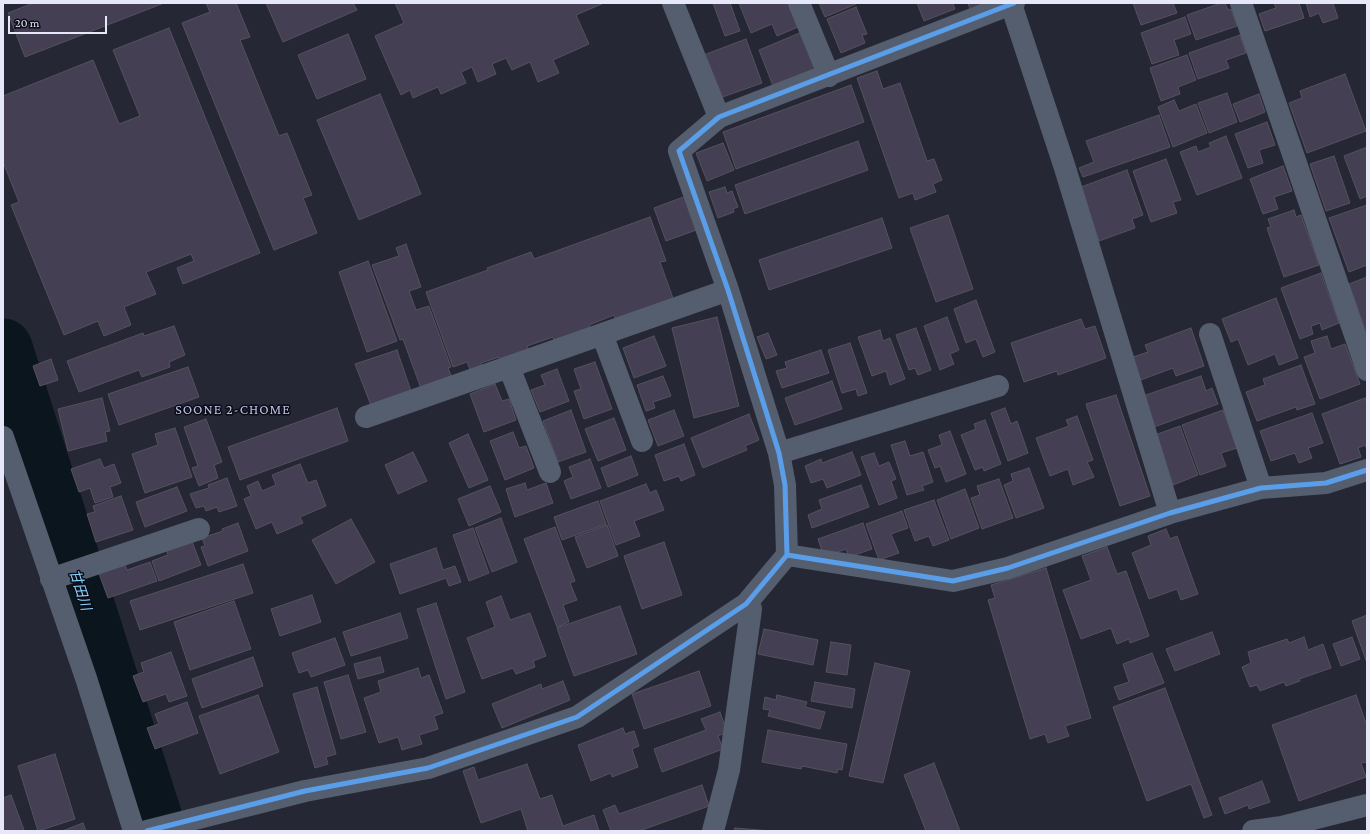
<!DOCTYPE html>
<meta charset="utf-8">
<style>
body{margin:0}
#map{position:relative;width:1370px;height:834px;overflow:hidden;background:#262734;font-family:"Crimson Pro",serif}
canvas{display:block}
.frame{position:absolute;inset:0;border:4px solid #e6e8f9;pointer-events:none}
.scale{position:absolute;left:8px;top:16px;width:99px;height:18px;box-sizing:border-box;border:2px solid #e6e8f9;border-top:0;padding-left:5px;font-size:12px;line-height:14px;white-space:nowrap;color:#e6e8f9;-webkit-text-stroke:3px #0b0c17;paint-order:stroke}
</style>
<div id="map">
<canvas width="1370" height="834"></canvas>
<div class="frame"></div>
<div class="scale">20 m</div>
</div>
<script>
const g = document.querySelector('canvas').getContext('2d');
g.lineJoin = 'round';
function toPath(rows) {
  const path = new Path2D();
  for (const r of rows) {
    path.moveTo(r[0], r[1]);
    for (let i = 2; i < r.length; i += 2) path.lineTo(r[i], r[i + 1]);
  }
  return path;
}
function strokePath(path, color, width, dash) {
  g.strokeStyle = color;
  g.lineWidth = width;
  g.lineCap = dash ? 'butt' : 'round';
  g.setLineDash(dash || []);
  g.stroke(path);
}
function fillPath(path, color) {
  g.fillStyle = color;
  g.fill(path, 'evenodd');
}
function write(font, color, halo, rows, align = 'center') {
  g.font = font + ' "Crimson Pro","Noto Sans JP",serif';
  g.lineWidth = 3;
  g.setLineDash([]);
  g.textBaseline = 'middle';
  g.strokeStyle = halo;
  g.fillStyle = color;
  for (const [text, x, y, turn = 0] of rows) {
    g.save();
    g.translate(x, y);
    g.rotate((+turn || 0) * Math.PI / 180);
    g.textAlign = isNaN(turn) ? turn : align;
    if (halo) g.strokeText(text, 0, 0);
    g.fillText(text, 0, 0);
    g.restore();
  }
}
strokePath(toPath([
 [3,348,157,831]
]), '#0a151d', 59);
const building = toPath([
 [33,3,164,3,25,57,8,13,33,3],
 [206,3,236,3,250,37,240,40,279,136,287,133,312,195,303,198,317,233,274,250,182,23,210,12,206,3],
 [266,3,353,3,357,10,283,42,266,3],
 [395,3,604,3,576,15,589,44,553,60,559,73,538,82,530,62,512,70,506,58,492,64,496,74,478,82,472,67,461,72,466,83,441,94,438,87,413,98,410,90,401,95,375,36,404,23,395,3],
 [713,3,730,3,740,31,725,36,713,3],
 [739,3,788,3,798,27,777,36,772,24,751,33,739,3],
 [819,3,855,3,856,4,825,17,819,3],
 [917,3,956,3,953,4,955,9,924,21,917,3],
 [968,3,986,3,970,9,968,3],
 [1133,3,1173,3,1177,13,1141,25,1133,3],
 [1221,3,1225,3,1228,10,1231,9,1237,26,1196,40,1187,15,1221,3],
 [1274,3,1299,3,1304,18,1265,31,1259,14,1276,8,1274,3],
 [1306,3,1333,3,1338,18,1323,23,1319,13,1310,17,1306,3],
 [856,7,867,34,862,35,865,43,841,53,827,19,856,7],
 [1185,17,1191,34,1174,40,1179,55,1152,64,1141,33,1185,17],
 [169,28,260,253,183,284,177,268,194,261,191,254,146,272,156,294,124,307,131,325,104,336,98,321,64,335,11,205,19,202,3,162,3,96,93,60,119,124,140,116,113,50,169,28],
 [802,32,820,76,775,91,759,50,802,32],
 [348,34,366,79,317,99,298,55,348,34],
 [1240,35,1246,53,1226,60,1229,68,1198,79,1189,53,1240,35],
 [746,39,762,83,717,99,701,56,746,39],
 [1187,55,1196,80,1178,87,1180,94,1161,101,1150,68,1187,55],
 [877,71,883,89,900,83,927,161,934,159,942,180,933,184,936,192,915,200,913,193,899,198,857,78,877,71],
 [1345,74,1366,131,1307,153,1289,103,1302,98,1300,91,1345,74],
 [851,85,864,122,736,169,723,132,851,85],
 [1227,93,1237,122,1209,133,1198,103,1227,93],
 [380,94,421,194,359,220,317,120,380,94],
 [1259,94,1265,112,1240,122,1233,104,1259,94],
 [1174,100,1179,111,1196,104,1207,133,1173,147,1158,107,1174,100],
 [1159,115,1170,147,1083,177,1079,168,1094,162,1086,141,1159,115],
 [1267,122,1275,145,1259,150,1263,163,1248,168,1235,134,1267,122],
 [1226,136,1242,178,1197,195,1180,152,1196,146,1198,152,1211,147,1209,143,1226,136],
 [858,141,868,170,745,214,735,185,858,141],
 [723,143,734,170,707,181,696,153,723,143],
 [1367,147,1367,196,1360,199,1344,156,1367,147],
 [1334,156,1350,203,1326,211,1310,164,1334,156],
 [1166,159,1181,200,1173,202,1177,213,1151,222,1133,171,1166,159],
 [1283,166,1292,191,1274,197,1278,209,1263,214,1250,179,1283,166],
 [1127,170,1143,215,1132,219,1135,228,1099,241,1081,187,1127,170],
 [725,187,727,193,732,191,738,207,733,209,734,212,718,218,709,192,725,187],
 [686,196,699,229,666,241,654,208,686,196],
 [1367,205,1367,265,1349,272,1329,218,1367,205],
 [1294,210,1296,217,1301,215,1319,265,1284,277,1267,228,1271,227,1268,219,1294,210],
 [948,215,973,289,936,302,910,228,948,215],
 [650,217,666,261,660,262,674,301,616,322,614,315,589,325,591,330,555,343,553,337,527,346,530,353,502,363,499,357,481,363,484,371,472,375,467,362,453,367,426,292,488,270,487,268,531,252,534,259,650,217],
 [882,218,892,248,769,290,759,260,882,218],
 [406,244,421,287,409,291,416,310,429,306,451,367,448,368,454,383,423,394,403,339,400,340,372,265,399,256,396,248,406,244],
 [368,261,397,341,367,352,339,272,368,261],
 [1321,273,1339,323,1322,330,1320,323,1311,326,1313,334,1300,339,1281,288,1321,273],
 [1367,277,1367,335,1349,284,1367,277],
 [1276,298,1298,358,1279,365,1275,354,1248,365,1238,339,1231,342,1222,319,1276,298],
 [976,300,995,352,983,357,976,339,966,343,954,309,976,300],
 [717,317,739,406,694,418,672,328,717,317],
 [947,317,959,350,950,354,954,364,940,370,924,326,947,317],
 [1081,319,1085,329,1095,326,1106,358,1058,375,1057,371,1024,382,1011,343,1081,319],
 [174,326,185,355,169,362,170,367,142,377,139,370,79,392,67,361,143,333,144,336,174,326],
 [916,328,931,370,918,375,915,368,909,370,896,335,916,328],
 [1191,328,1204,366,1176,376,1173,368,1138,381,1130,358,1148,352,1145,345,1191,328],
 [880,330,883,341,890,338,905,379,890,385,886,371,872,376,858,337,880,330],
 [768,333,777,355,766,359,757,337,768,333],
 [654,336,666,366,634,378,623,348,654,336],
 [1327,336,1331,349,1345,344,1360,384,1320,399,1304,357,1315,353,1311,341,1327,336],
 [850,343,867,393,858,396,856,389,842,393,828,350,850,343],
 [397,350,412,394,372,408,355,364,397,350],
 [821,350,829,373,782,388,776,371,787,368,785,362,821,350],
 [51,359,58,380,40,386,33,366,51,359],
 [595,362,612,409,584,419,574,391,581,389,574,369,595,362],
 [1301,365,1315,404,1297,410,1296,407,1257,421,1246,392,1265,385,1263,379,1301,365],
 [188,367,199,397,119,425,108,394,188,367],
 [557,369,569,401,540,412,531,390,545,385,541,375,557,369],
 [663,376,671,396,653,402,655,408,646,411,637,385,663,376],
 [1201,376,1206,391,1212,388,1218,404,1154,427,1143,396,1201,376],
 [832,381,842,409,795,425,785,398,832,381],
 [495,384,502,401,509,399,516,420,484,432,470,394,495,384],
 [1116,395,1150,496,1120,506,1086,404,1116,395],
 [102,398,110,431,105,432,107,441,68,451,58,409,102,398],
 [1365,398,1367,404,1367,449,1365,445,1358,448,1361,457,1340,464,1322,414,1365,398],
 [337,408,348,441,240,480,228,447,337,408],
 [1005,408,1011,424,1017,421,1028,453,1008,461,991,413,1005,408],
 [571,410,586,452,558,462,543,421,571,410],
 [674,410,684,436,658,446,648,420,674,410],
 [1223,410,1237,448,1221,453,1226,466,1200,475,1182,425,1223,410],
 [1312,413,1323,443,1308,448,1312,458,1299,463,1295,453,1271,461,1260,431,1312,413],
 [749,414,759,440,745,446,747,450,703,468,691,438,749,414],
 [1077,416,1093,460,1087,462,1094,477,1073,485,1068,469,1050,476,1036,438,1069,426,1066,420,1077,416],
 [614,418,626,450,598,461,585,429,614,418],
 [206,419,222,462,214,465,218,478,199,486,192,468,198,466,184,427,206,419],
 [985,420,1001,464,984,471,983,467,975,470,961,435,976,429,974,424,985,420],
 [1180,426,1198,475,1173,485,1155,435,1180,426],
 [175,428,192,477,145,493,132,454,158,445,155,434,175,428],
 [950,431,966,474,946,482,940,466,935,468,928,450,942,445,939,435,950,431],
 [513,432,519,448,526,446,534,468,505,480,490,441,513,432],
 [468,434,488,480,469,488,449,443,468,434],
 [905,441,910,456,923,452,933,482,922,486,924,490,907,495,891,445,905,441],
 [684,444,695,475,681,481,679,476,664,481,655,455,684,444],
 [413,452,427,481,398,494,385,465,413,452],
 [852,452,861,475,827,488,823,479,811,483,805,466,821,459,822,463,852,452],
 [874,453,879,466,889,462,896,479,891,481,897,498,879,505,861,457,874,453],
 [631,456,638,475,608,487,601,468,631,456],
 [100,459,104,468,114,464,121,483,110,487,113,497,95,503,90,488,79,492,71,469,100,459],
 [590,459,601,488,571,499,564,481,573,477,569,467,590,459],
 [300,464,308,483,316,480,326,506,300,517,303,523,277,534,272,522,256,529,244,499,251,496,247,486,258,481,262,491,276,485,272,475,300,464],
 [1029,468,1044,508,1016,518,1004,485,1013,481,1011,474,1029,468],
 [227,478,237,506,219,512,217,507,206,511,204,506,196,508,190,494,209,488,208,485,227,478],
 [999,479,1013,518,982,529,971,498,980,495,977,486,999,479],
 [525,483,527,490,546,483,553,503,515,517,506,489,525,483],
 [646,484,650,493,656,490,664,510,634,521,640,536,616,545,600,501,646,484],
 [861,485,869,507,812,528,808,515,822,509,819,500,861,485],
 [490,486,501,512,469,526,458,499,490,486],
 [177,487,187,511,145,527,136,502,177,487],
 [965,489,979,528,951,539,937,500,965,489],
 [121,496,133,530,96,542,87,514,95,512,93,506,121,496],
 [934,500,949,540,933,546,929,536,915,541,904,510,934,500],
 [598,501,606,524,562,540,554,517,598,501],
 [902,511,908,528,891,534,899,553,879,560,866,524,902,511],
 [501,518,517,562,492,572,475,528,501,518],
 [351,519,375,562,336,584,312,540,351,519],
 [238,523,248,551,208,566,201,547,205,546,202,538,223,531,222,529,238,523],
 [863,523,872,549,849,557,846,549,824,557,818,539,863,523],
 [607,525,618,556,587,568,575,537,607,525],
 [555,527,575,581,570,583,577,600,563,605,569,622,557,627,524,539,555,527],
 [473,528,489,573,469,581,453,535,473,528],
 [1166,529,1170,539,1177,536,1198,594,1181,600,1177,589,1149,599,1132,553,1151,545,1148,536,1166,529],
 [191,539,201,565,159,581,152,561,168,555,166,548,191,539],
 [664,542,682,595,642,609,624,556,664,542],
 [1107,547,1117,574,1126,571,1149,636,1130,643,1129,639,1117,644,1111,628,1081,639,1063,590,1091,580,1082,556,1107,547],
 [436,548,443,570,455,566,461,582,449,586,446,578,400,594,390,564,436,548],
 [124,562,127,570,150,562,157,581,108,598,98,571,124,562],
 [243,564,253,593,140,630,130,601,243,564],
 [1046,568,1091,718,1065,726,1069,736,1048,743,1045,734,1030,739,988,600,995,598,991,585,1046,568],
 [312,595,321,622,280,636,271,609,312,595],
 [501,596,510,620,530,613,546,656,533,661,535,667,516,674,513,668,482,679,467,638,495,627,486,602,501,596],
 [234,601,251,649,190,670,174,622,234,601],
 [436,603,465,692,446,699,417,609,436,603],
 [620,606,637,654,574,676,557,628,620,606],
 [400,613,408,638,351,656,343,632,400,613],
 [1367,615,1367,663,1352,621,1367,615],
 [764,629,818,640,813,665,758,654,764,629],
 [1212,632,1220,654,1175,671,1166,649,1212,632],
 [1304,637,1308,650,1323,644,1331,668,1299,679,1300,681,1286,686,1284,682,1260,691,1257,685,1250,687,1242,667,1251,663,1248,652,1287,639,1289,643,1304,637],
 [1352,637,1360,659,1341,666,1333,644,1352,637],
 [335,638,345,665,311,677,308,670,299,673,292,653,335,638],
 [831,642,851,645,847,675,826,672,831,642],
 [171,652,187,696,169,702,166,694,143,702,133,676,144,672,141,663,171,652],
 [1152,653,1164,683,1119,700,1114,687,1129,682,1123,664,1152,653],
 [253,657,263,686,202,708,192,679,253,657],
 [380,657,384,672,358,679,354,664,380,657],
 [875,663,910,671,883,783,849,776,875,663],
 [418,668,421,678,429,675,443,713,434,716,438,729,419,735,422,744,402,750,398,737,379,743,364,698,381,692,378,681,418,668],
 [699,671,711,706,644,729,632,694,699,671],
 [348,675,366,732,341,739,324,682,348,675],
 [563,681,570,700,502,728,492,704,541,684,542,689,563,681],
 [815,682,855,689,852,708,811,701,815,682],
 [317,687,336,754,326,757,328,764,315,768,293,694,317,687],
 [1165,688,1212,815,1204,818,1191,784,1147,801,1113,707,1165,688],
 [258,695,279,752,220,774,199,716,258,695],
 [777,695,807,702,805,707,825,712,820,729,768,716,770,710,763,709,765,697,776,700,777,695],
 [1356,695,1367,726,1367,762,1361,763,1366,777,1299,801,1272,725,1356,695],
 [187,702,198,733,155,749,147,728,159,724,155,714,187,702],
 [720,712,727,732,718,736,723,749,662,772,654,749,706,730,701,719,720,712],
 [623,728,625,734,634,731,639,746,632,749,638,767,612,777,611,773,591,781,578,745,623,728],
 [768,730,847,744,842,770,838,769,837,773,802,766,801,769,762,762,768,730],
 [55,754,75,819,38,831,18,766,55,754],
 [934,763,960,831,926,831,904,775,934,763],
 [527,764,540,799,552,795,563,826,594,815,599,831,528,831,521,809,481,823,463,771,474,767,478,780,527,764],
 [1262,781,1270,802,1249,809,1248,805,1225,814,1219,798,1262,781],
 [702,785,709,806,639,831,611,831,603,810,615,805,619,814,702,785],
 [11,795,24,830,22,831,3,831,3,798,11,795],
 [83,823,86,831,62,831,83,823],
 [735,828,771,831,734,831,735,828]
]);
fillPath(building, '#443f52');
strokePath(building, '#54525e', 1);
strokePath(toPath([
 [673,3,719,117],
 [799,3,829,76],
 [1241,3,1367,370],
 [1011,4,1065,168,1170,513],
 [602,334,642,441],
 [1210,334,1261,488],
 [509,367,550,472],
 [366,417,728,290],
 [3,437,86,678,134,831],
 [779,453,998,386],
 [787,555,953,581,1008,568,1170,513,1261,488,1326,483,1367,470],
 [51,579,199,529],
 [147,831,305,791,428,768,577,717,746,604,787,555,785,485,779,453,728,290,679,151,719,117,1014,3],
 [713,831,729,770,751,609,746,604],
 [1253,831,1282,827,1367,805]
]), '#555e6e', 22);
strokePath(toPath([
 [787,555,953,581,1008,568,1170,513,1261,488,1326,483,1367,470],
 [147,831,305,791,428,768,577,717,746,604,787,555,785,485,779,453,728,290,679,151,719,117,1014,3]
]), '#5a9eea', 5);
g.letterSpacing = '1px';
write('14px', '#bbbfe0', '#0b0c17', [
 ["SOONE 2-CHOME",233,410]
]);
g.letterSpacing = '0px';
write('italic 14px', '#8fd3fc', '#0b0c17', [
 ["甘田川",80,590,72]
]);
</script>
